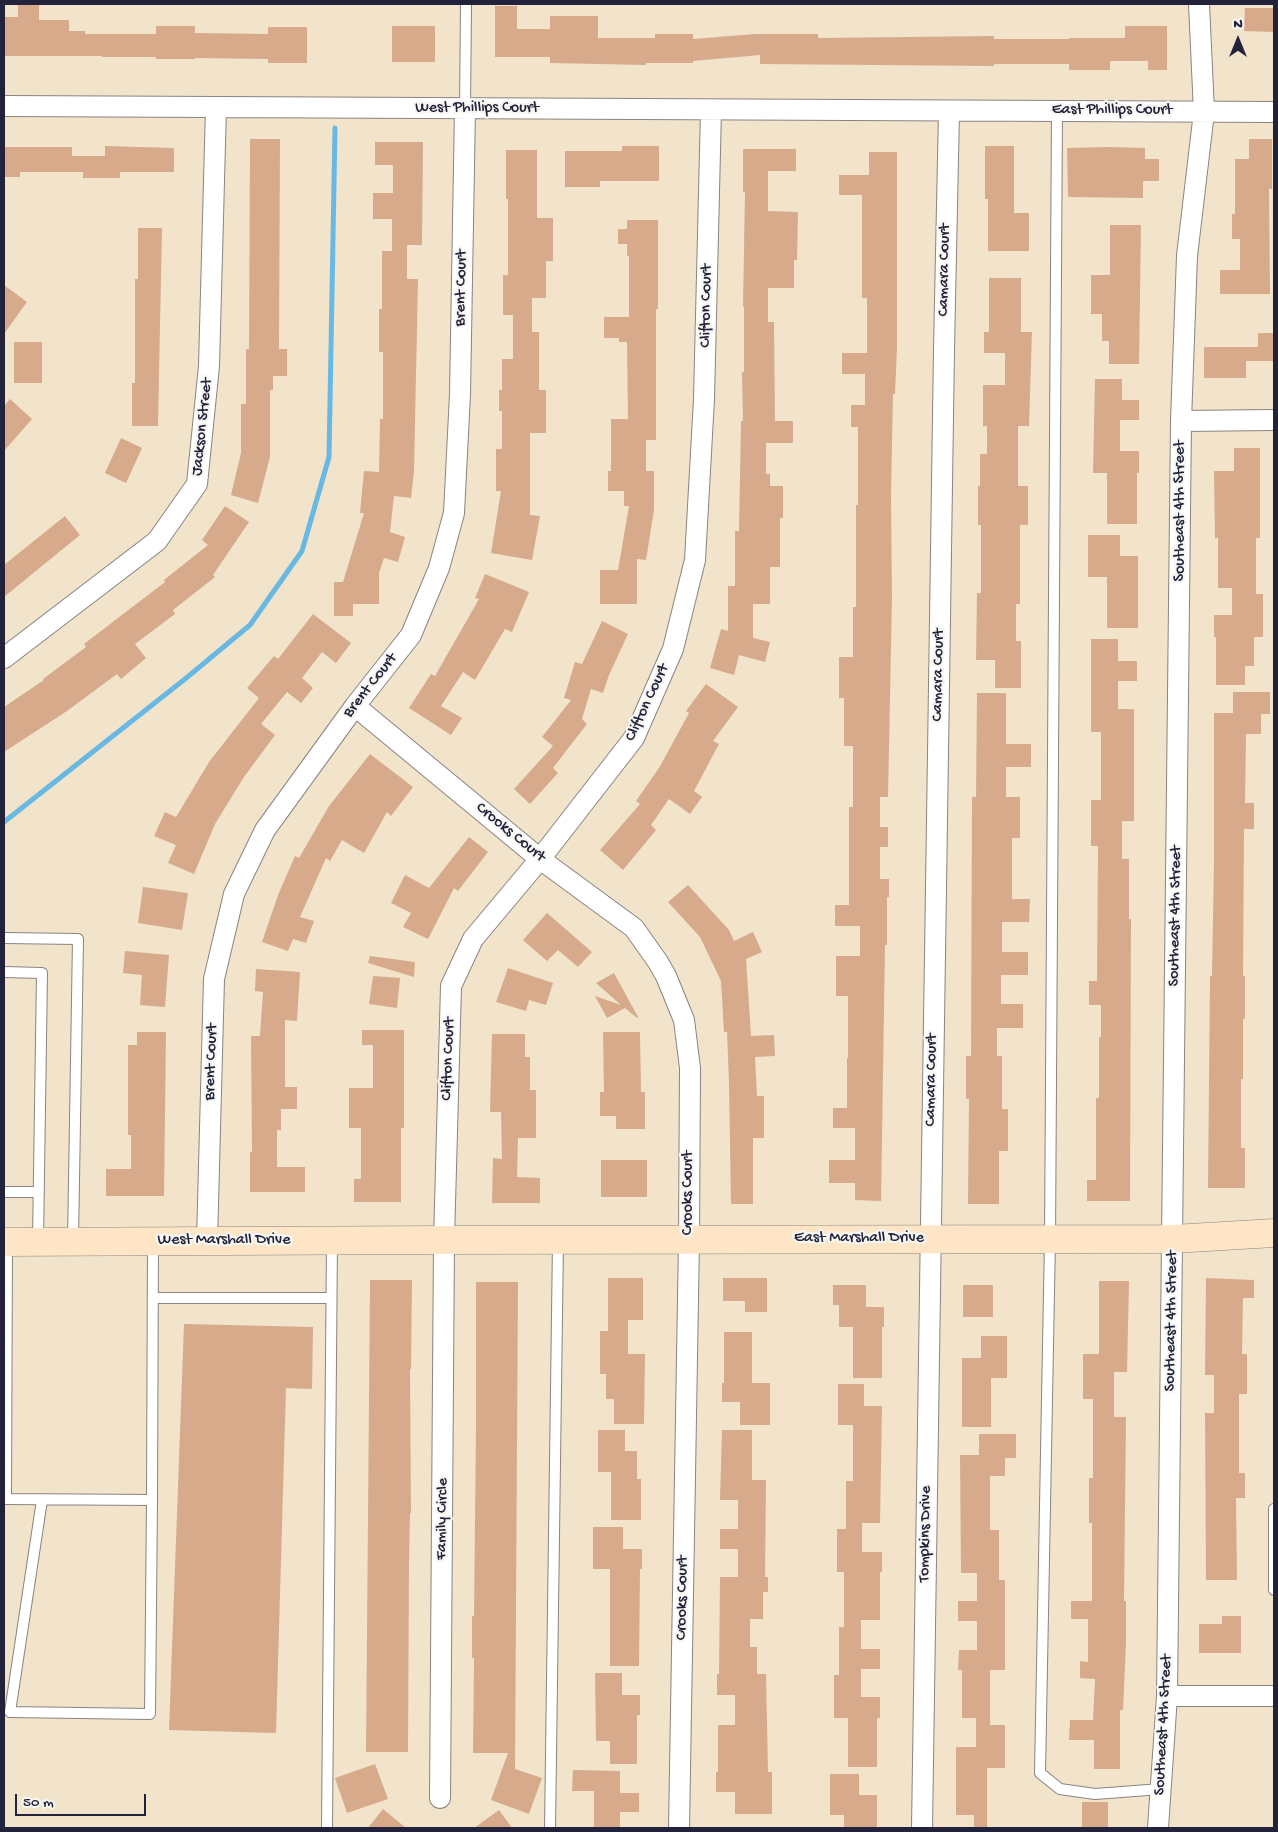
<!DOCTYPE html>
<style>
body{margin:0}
#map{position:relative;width:1278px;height:1832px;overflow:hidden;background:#f1e4ca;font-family:"Gochi Hand",sans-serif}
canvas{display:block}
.frame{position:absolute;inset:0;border:5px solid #22223b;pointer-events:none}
.north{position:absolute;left:1213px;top:15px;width:50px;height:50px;-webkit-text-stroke:4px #f6f6f2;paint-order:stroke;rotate:0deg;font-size:14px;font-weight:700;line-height:20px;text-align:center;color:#22223b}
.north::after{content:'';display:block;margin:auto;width:18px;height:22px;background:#22223b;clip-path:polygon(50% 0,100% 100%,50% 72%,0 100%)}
.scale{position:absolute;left:15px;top:1794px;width:131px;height:22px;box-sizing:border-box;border:2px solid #22223b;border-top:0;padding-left:6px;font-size:15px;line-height:18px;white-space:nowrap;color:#22223b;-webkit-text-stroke:4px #f6f6f2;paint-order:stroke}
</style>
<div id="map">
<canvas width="1278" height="1832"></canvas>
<div class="frame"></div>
<div class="north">N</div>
<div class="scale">50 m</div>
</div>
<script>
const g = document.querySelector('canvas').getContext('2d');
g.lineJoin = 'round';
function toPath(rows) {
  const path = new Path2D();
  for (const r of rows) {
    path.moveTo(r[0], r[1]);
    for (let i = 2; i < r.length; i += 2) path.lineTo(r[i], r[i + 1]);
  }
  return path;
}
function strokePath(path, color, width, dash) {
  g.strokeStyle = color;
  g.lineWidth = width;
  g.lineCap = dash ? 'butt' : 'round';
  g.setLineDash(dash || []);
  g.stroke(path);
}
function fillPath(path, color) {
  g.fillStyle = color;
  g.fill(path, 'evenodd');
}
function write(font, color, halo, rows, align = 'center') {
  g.font = font + ' "Gochi Hand",sans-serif';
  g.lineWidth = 4.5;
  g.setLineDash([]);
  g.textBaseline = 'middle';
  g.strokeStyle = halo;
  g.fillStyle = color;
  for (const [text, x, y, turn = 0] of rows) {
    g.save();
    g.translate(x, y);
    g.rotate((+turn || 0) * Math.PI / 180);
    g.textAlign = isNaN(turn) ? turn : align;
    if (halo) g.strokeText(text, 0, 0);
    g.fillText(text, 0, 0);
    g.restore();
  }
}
strokePath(toPath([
 [4,822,185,679,250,625,302,551,329,457,335,128]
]), '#69b8e3', 5);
fillPath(toPath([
 [18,4,39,4,39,20,69,20,69,31,85,31,85,34,156,34,156,26,195,26,195,33,268,34,268,27,307,27,307,63,268,63,268,59,195,58,195,59,156,59,156,57,102,57,102,56,4,56,4,17,18,17],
 [495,6,517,6,517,29,550,29,550,16,598,16,598,38,655,38,655,34,693,34,693,39,755,34,818,34,818,38,994,36,994,39,1069,39,1069,38,1125,38,1125,26,1167,26,1167,70,1148,70,1148,61,1110,61,1110,70,1069,70,1069,64,994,64,994,66,760,64,760,55,693,61,693,63,646,63,646,65,550,63,550,57,495,57],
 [1245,8,1274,8,1274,32,1244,31],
 [392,26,435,26,435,62,392,62],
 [250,139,280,139,279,349,287,349,287,376,273,376,273,390,270,390,270,457,258,503,231,495,241,453,241,404,246,404,246,349,249,349],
 [1249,139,1272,139,1272,189,1269,189,1270,294,1220,294,1220,270,1240,270,1240,239,1232,239,1232,214,1235,214,1235,159,1249,159],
 [375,142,423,142,422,245,407,245,407,279,418,279,414,471,411,498,394,496,390,532,405,537,398,562,384,558,379,573,379,604,353,604,353,616,334,616,334,582,343,582,364,513,360,513,364,471,379,472,380,419,383,419,383,352,379,352,379,309,382,309,382,251,392,251,392,219,373,219,373,193,393,193,393,165,375,165],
 [105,146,174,148,174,172,120,172,120,178,83,178,83,172,20,172,20,177,4,177,4,147,72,147,72,156,105,156],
 [622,146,659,146,659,181,600,181,600,187,565,187,565,151,622,151],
 [985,146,1014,146,1014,213,1029,213,1029,251,988,251,988,199,985,199],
 [1109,147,1145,148,1145,159,1159,159,1159,181,1143,181,1143,198,1068,197,1067,148],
 [743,149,796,149,796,171,768,171,768,211,798,212,797,260,794,260,794,288,768,288,768,322,774,322,775,421,793,421,793,443,766,443,766,474,770,474,770,486,783,486,783,518,780,518,780,567,770,567,770,604,753,604,753,638,770,642,765,662,739,655,734,675,710,668,721,629,728,631,728,586,735,586,735,531,739,531,741,421,743,421,742,372,744,372,744,307,743,307,745,192,743,192],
 [506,150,537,150,537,218,553,218,553,261,546,261,546,298,532,298,532,332,539,332,539,390,546,390,546,433,530,433,530,515,540,516,532,560,491,553,501,491,496,491,496,449,502,449,502,411,499,411,499,390,502,390,502,359,513,359,513,315,503,315,503,275,508,275,508,199,506,199],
 [869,152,897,152,897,347,895,394,893,394,891,497,892,597,888,797,880,797,880,827,888,827,888,847,880,847,880,879,889,879,889,897,887,897,887,945,885,945,881,1201,855,1200,855,1183,829,1183,829,1160,855,1160,855,1128,833,1128,833,1108,847,1108,847,1058,848,1058,848,996,836,996,836,956,860,956,860,926,835,926,835,905,849,905,849,807,853,807,853,746,844,746,844,698,839,698,839,657,853,657,853,607,856,607,856,505,858,505,858,427,851,427,851,405,865,405,865,374,842,374,842,353,867,353,867,298,862,298,862,195,839,195,839,175,869,175],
 [627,220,658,220,658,309,656,309,656,440,646,440,646,471,654,471,654,510,646,560,637,559,637,604,600,604,600,570,618,570,629,506,624,506,624,491,608,491,608,471,611,471,611,419,628,419,627,342,619,342,619,338,604,338,604,317,629,317,629,256,627,256,627,244,618,244,618,229,627,229],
 [1110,225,1141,225,1139,364,1109,364,1109,341,1102,341,1102,314,1091,314,1091,275,1110,275],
 [138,228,162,228,158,426,132,426,132,383,135,383,135,279,138,279],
 [989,278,1021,278,1021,332,1032,332,1029,426,1018,426,1018,486,1028,486,1028,525,1020,525,1020,604,1016,604,1016,641,1021,641,1021,688,995,688,995,660,976,660,977,593,981,593,981,525,978,525,978,486,980,486,980,454,987,454,987,426,983,426,983,385,1005,385,1005,353,984,353,984,332,989,332],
 [4,285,27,302,4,334],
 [1258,333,1274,333,1274,361,1246,361,1246,378,1204,378,1204,347,1258,347],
 [14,342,42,342,42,383,14,383],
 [1095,379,1122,379,1122,400,1139,400,1139,420,1120,420,1120,451,1139,451,1139,473,1137,473,1137,524,1107,524,1107,473,1093,473],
 [10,399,32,419,4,451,4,406],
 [121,438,142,448,126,483,105,473],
 [1234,448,1260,448,1260,538,1256,538,1256,594,1263,594,1263,637,1254,637,1254,666,1245,666,1245,685,1216,685,1216,637,1214,637,1214,615,1232,615,1232,588,1218,588,1218,538,1215,538,1214,471,1234,471],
 [225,506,249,522,213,575,215,577,173,610,175,614,135,644,146,658,121,679,117,674,67,711,4,752,4,707,44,680,43,679,86,647,84,644,165,582,164,580,208,545,202,540],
 [65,516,80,535,4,597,4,565],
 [1088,535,1120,535,1120,556,1138,556,1138,628,1107,628,1107,577,1088,577],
 [485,574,529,592,512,632,505,629,475,680,463,672,441,706,462,718,451,735,409,708,431,674,435,676,479,599,475,598],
 [313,614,351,643,336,663,322,652,302,678,313,688,301,703,287,692,261,724,275,735,244,777,215,824,194,874,168,863,176,845,154,836,165,812,176,817,209,762,259,698,247,688,274,656,278,659],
 [602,621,628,634,609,675,603,693,591,689,582,719,587,724,553,768,558,773,530,804,514,789,553,746,542,737,571,700,564,698,575,662,582,664],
 [1091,639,1118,639,1118,661,1137,661,1137,681,1118,681,1118,709,1134,709,1134,821,1122,821,1122,859,1129,859,1129,919,1131,919,1130,1201,1087,1201,1087,1180,1096,1180,1096,1098,1099,1098,1099,1037,1101,1037,1101,1005,1089,1005,1089,981,1097,981,1098,846,1091,846,1091,800,1101,800,1101,732,1091,732],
 [706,684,738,707,713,741,719,744,694,791,702,797,690,814,669,799,651,825,656,830,623,870,600,850,640,804,636,801,659,768,689,713,686,711],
 [1233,692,1270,692,1270,714,1261,714,1261,734,1246,734,1245,803,1254,803,1254,829,1244,829,1243,976,1245,976,1245,1019,1243,1019,1243,1079,1241,1079,1241,1148,1245,1148,1245,1188,1208,1188,1210,976,1212,976,1214,861,1214,713,1233,713],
 [977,693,1006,693,1006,744,1031,744,1031,767,1006,767,1006,797,1020,797,1020,838,1012,838,1012,899,1030,899,1029,922,1002,922,1002,952,1028,952,1028,975,1001,975,1001,1004,1023,1004,1023,1028,997,1028,997,1056,1002,1056,1002,1109,1008,1109,1008,1151,999,1151,999,1204,968,1204,969,1099,966,1099,966,1056,971,1056,972,797,976,797],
 [370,754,413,787,391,816,387,812,364,853,342,840,330,861,326,858,300,917,314,921,306,943,293,939,288,951,262,942,278,895,295,856,299,858,329,806],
 [469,837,488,852,458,891,454,888,428,939,403,927,411,913,391,903,405,875,429,888],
 [688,885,729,930,734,941,753,932,762,952,746,959,751,1036,774,1035,775,1056,755,1057,757,1096,764,1096,764,1138,753,1138,753,1204,731,1204,729,1083,727,1032,724,1032,721,981,700,937,668,902],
 [143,887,188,893,182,930,138,923],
 [547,913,592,952,578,967,558,950,547,961,523,940],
 [125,951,169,955,165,1007,140,1005,142,975,123,973],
 [370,956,415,962,414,977,368,963],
 [508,968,553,983,546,1005,529,1000,526,1011,496,1002],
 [256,969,300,972,297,1021,285,1020,285,1087,297,1087,297,1109,281,1109,281,1130,277,1130,277,1167,305,1167,305,1192,250,1192,250,1152,252,1152,251,1036,260,1036,263,992,255,991],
 [614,973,638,1017,637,1018,625,1008,607,1018,595,996,621,1005,596,983],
 [373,976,400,978,397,1008,369,1004],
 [362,1030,404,1030,404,1128,401,1128,401,1202,354,1202,354,1179,361,1179,361,1128,349,1128,349,1088,373,1088,373,1045,362,1045],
 [137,1032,166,1032,164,1196,106,1196,106,1169,131,1169,131,1135,128,1135,128,1045,137,1045],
 [603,1032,640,1032,641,1092,645,1092,645,1129,616,1129,616,1116,600,1116,600,1092,604,1092],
 [492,1034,525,1034,525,1057,530,1057,530,1090,536,1090,536,1138,518,1138,517,1177,540,1178,540,1203,492,1203,493,1158,502,1159,501,1112,490,1112],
 [601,1160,647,1160,647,1197,601,1197],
 [608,1278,643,1278,643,1320,628,1320,628,1354,645,1354,644,1424,614,1424,614,1399,606,1399,606,1374,600,1374,600,1331,608,1331],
 [723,1278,767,1278,767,1312,745,1312,745,1301,723,1301],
 [1206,1278,1254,1280,1254,1298,1243,1298,1242,1354,1247,1354,1247,1394,1239,1394,1239,1473,1245,1473,1245,1498,1236,1498,1237,1580,1206,1580,1205,1413,1214,1413,1214,1375,1205,1375],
 [370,1280,412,1280,411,1369,410,1369,411,1513,410,1513,409,1560,408,1752,366,1752],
 [1099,1281,1129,1281,1127,1372,1114,1372,1114,1417,1126,1417,1124,1601,1126,1601,1126,1643,1123,1710,1120,1710,1120,1769,1094,1769,1094,1740,1069,1740,1070,1720,1093,1720,1095,1679,1080,1678,1080,1661,1088,1662,1088,1619,1071,1619,1071,1601,1092,1601,1092,1523,1089,1523,1089,1478,1093,1478,1093,1399,1083,1399,1083,1354,1099,1354],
 [476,1282,518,1282,515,1769,542,1778,529,1814,491,1800,508,1753,473,1753,474,1658,472,1658,472,1616,474,1616,476,1426],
 [833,1285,866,1285,866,1307,884,1307,884,1327,882,1327,882,1378,853,1378,853,1327,839,1327,839,1305,833,1305],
 [963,1285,993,1285,993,1317,963,1317],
 [184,1324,313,1327,312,1389,286,1388,276,1733,169,1730],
 [724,1332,752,1332,752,1383,770,1383,770,1425,740,1425,740,1402,722,1402,722,1383,724,1383],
 [981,1336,1007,1336,1007,1378,991,1378,991,1427,962,1427,962,1358,981,1358],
 [838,1384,864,1384,864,1406,882,1406,880,1523,862,1523,862,1552,882,1552,882,1572,880,1572,880,1620,861,1620,861,1649,880,1649,880,1669,861,1669,861,1697,880,1697,880,1718,877,1718,877,1767,848,1767,848,1718,834,1718,834,1675,839,1675,839,1627,844,1627,844,1572,837,1572,837,1529,846,1529,846,1481,853,1481,853,1425,838,1425],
 [598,1430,625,1430,625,1451,637,1451,637,1479,641,1479,641,1520,611,1520,611,1472,598,1472],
 [722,1430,752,1430,752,1480,766,1480,765,1577,768,1577,768,1592,763,1592,763,1619,750,1619,750,1647,757,1647,757,1674,766,1674,768,1772,772,1772,772,1814,735,1814,735,1792,716,1792,716,1772,718,1772,718,1725,735,1725,735,1695,717,1695,717,1674,719,1674,720,1577,738,1577,738,1549,720,1549,720,1529,738,1529,738,1500,720,1500],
 [979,1434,1016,1434,1016,1458,1005,1458,1005,1476,990,1476,990,1530,999,1530,999,1580,1005,1580,1005,1670,990,1670,990,1725,1005,1725,1005,1768,987,1768,987,1828,974,1828,974,1815,956,1815,956,1747,976,1747,976,1718,962,1718,962,1670,958,1670,959,1650,977,1650,977,1621,958,1621,958,1601,977,1601,977,1573,961,1573,960,1455,979,1455],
 [593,1527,623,1527,623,1549,642,1549,642,1569,640,1569,639,1666,610,1666,610,1569,593,1569],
 [1222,1616,1241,1616,1241,1653,1199,1653,1199,1624,1222,1624],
 [595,1673,622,1673,622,1695,640,1695,640,1715,637,1715,637,1764,610,1764,610,1741,596,1741],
 [375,1764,388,1799,347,1813,335,1778],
 [573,1770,620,1771,620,1793,639,1793,639,1812,620,1812,620,1828,594,1828,594,1791,572,1791],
 [830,1774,859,1774,859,1795,877,1795,877,1828,844,1828,844,1815,830,1815],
 [1082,1802,1108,1802,1108,1828,1082,1828],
 [383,1809,406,1828,368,1828],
 [499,1810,512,1828,474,1828]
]), '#d7aa8c');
const service = toPath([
 [465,109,466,4],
 [1057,111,1050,1239,1040,1773,1060,1789,1095,1794,1161,1789],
 [4,938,78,939,73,1241],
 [4,972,42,973,38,1241],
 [4,1192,39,1192],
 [153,1298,331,1298],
 [4,1499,6,1499,7,1242],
 [6,1499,152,1500,153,1242],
 [42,1500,10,1712,150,1714,152,1500],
 [1274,1509,1274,1590],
 [327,1828,332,1241],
 [550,1828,558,1242]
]);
const minor = toPath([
 [4,106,1274,112],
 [1181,421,1274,420],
 [4,658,157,541,197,484,209,366,216,107],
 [355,706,540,859,634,928,658,962,666,976,684,1020,690,1068,689,1240,679,1828],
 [207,1241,214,979,234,894,265,830,355,706,411,635,439,568,454,513,460,394,465,109],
 [1167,1696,1274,1696],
 [440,1798,444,1240,451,986,473,939,540,859,634,738,673,649,695,560,704,399,711,110],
 [922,1828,944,349,949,111],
 [1158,1828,1167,1696,1181,421,1187,256,1204,112,1199,4]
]);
const secondary = toPath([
 [4,1242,444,1240,1173,1239,1274,1233]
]);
strokePath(service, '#8a8382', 12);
strokePath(minor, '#8a8382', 22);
strokePath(secondary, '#8a8382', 29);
strokePath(service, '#fff', 10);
strokePath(minor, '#fff', 20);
strokePath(secondary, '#fde5c5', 28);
write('16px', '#22223b', '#f6f6f2', [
 ["West Phillips Court",477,109],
 ["East Phillips Court",1112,111],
 ["Camara Court",945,270,-89],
 ["Brent Court",462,288,-89],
 ["Clifton Court",707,306,-89],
 ["Jackson Street",203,427,-84],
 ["Southeast 4th Street",1181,511,-90],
 ["Camara Court",939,675,-89],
 ["Brent Court",371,686,-52],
 ["Clifton Court",648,703,-65],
 ["Crooks Court",510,833,39],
 ["Southeast 4th Street",1176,916,-89],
 ["Clifton Court",449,1059,-88],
 ["Brent Court",212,1062,-88],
 ["Camara Court",932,1080,-89],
 ["Crooks Court",689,1193,-90],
 ["East Marshall Drive",859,1239],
 ["West Marshall Drive",224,1241],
 ["Southeast 4th Street",1172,1321,-89],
 ["Family Circle",443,1519,-89],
 ["Tompkins Drive",926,1534,-89],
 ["Crooks Court",683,1598,-89],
 ["Southeast 4th Street",1164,1725,-87]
]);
</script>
